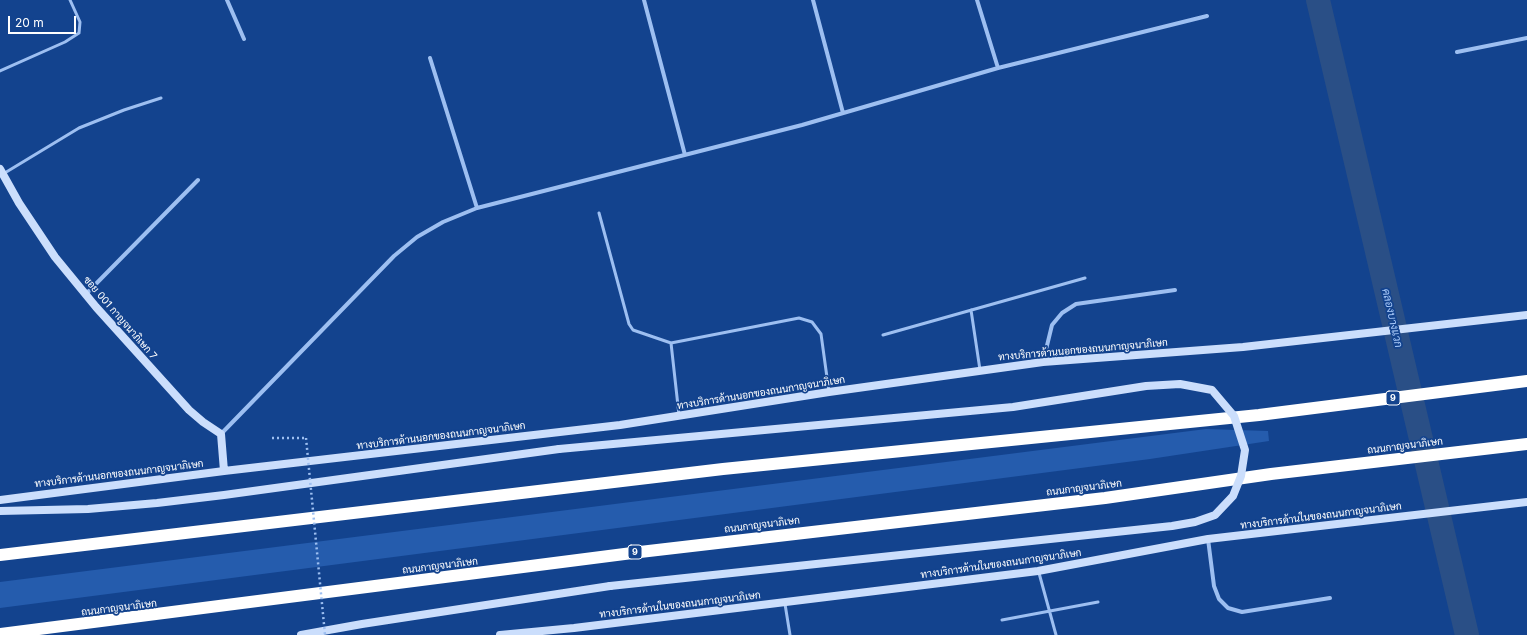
<!DOCTYPE html>
<meta charset="utf-8">
<style>
body{margin:0}
#map{position:relative;width:1527px;height:635px;overflow:hidden;background:#13438e;font-family:Inter,sans-serif}
canvas{display:block}
.scale{position:absolute;left:8px;top:16px;width:68px;height:18px;box-sizing:border-box;border:2px solid #fff;border-top:0;padding-left:5px;font-size:12px;line-height:14px;white-space:nowrap;color:#fff;-webkit-text-stroke:3px #13438e;paint-order:stroke}
</style>
<div id="map">
<canvas width="1527" height="635"></canvas>
<div class="scale">20 m</div>
</div>
<script>
const g = document.querySelector('canvas').getContext('2d');
g.lineJoin = 'round';
function fillPath(path, color) {
  g.fillStyle = color;
  g.fill(path, 'evenodd');
}
function toPath(rows) {
  const path = new Path2D();
  for (const r of rows) {
    path.moveTo(r[0], r[1]);
    for (let i = 2; i < r.length; i += 2) path.lineTo(r[i], r[i + 1]);
  }
  return path;
}
function strokePath(path, color, width, dash) {
  g.strokeStyle = color;
  g.lineWidth = width;
  g.lineCap = dash ? 'butt' : 'round';
  g.setLineDash(dash || []);
  g.stroke(path);
}
function write(font, color, halo, rows, align = 'center') {
  g.font = font + ' Inter,Sarabun,sans-serif';
  g.lineWidth = 3.5;
  g.setLineDash([]);
  g.textBaseline = 'middle';
  g.strokeStyle = halo;
  g.fillStyle = color;
  for (const [text, x, y, turn = 0] of rows) {
    g.save();
    g.translate(x, y);
    g.rotate((+turn || 0) * Math.PI / 180);
    g.textAlign = isNaN(turn) ? turn : align;
    if (halo) g.strokeText(text, 0, 0);
    g.fillText(text, 0, 0);
    g.restore();
  }
}
fillPath(toPath([
 [1206,429,1268,431,1269,441,1150,459,0,608,0,582]
]), '#255cad');
strokePath(toPath([
 [1318,0,1467,635]
]), '#2a4f86', 24);
strokePath(toPath([
 [272,438,306,438]
]), '#9dbff1', 2.5, [2, 3]);
strokePath(toPath([
 [0,71,65,42,79,33,80,22,70,0],
 [3,174,79,128,124,110,161,98],
 [599,213,629,324,633,330,671,343],
 [971,310,980,370],
 [883,335,1085,278],
 [679,415,671,343,799,318,812,322,821,334,829,392],
 [1039,573,1056,635],
 [785,604,790,635],
 [1002,620,1098,602]
]), '#9dbff1', 3);
strokePath(toPath([
 [227,0,244,39],
 [644,0,685,155],
 [813,0,843,113],
 [977,0,998,68],
 [1457,52,1527,38],
 [430,58,477,208],
 [85,295,198,180],
 [1043,362,1052,325,1062,313,1076,304,1175,290],
 [221,434,394,256,417,237,443,222,477,208,802,125,998,68,1207,16],
 [1208,539,1214,586,1219,599,1228,608,1242,612,1330,598]
]), '#9dbff1', 4);
strokePath(toPath([
 [0,169,19,203,55,257,96,307,189,410,203,422,221,434,224,471],
 [0,500,224,471,620,425,829,392,1043,362,1243,347,1527,315],
 [0,511,88,509,157,503,224,495,559,449],
 [301,635,362,624,610,586],
 [500,635,574,628,1038,571,1208,539,1527,502]
]), '#cbdefc', 8);
strokePath(toPath([
 [0,555,723,469,1259,415,1527,381],
 [0,634,640,552,1105,498,1271,474,1527,444]
]), '#fff', 12);
strokePath(toPath([
 [306,438,325,635]
]), '#9dbff1', 2.5, [2, 3]);
strokePath(toPath([
 [559,449,1013,407,1146,386,1180,384,1212,390,1234,416,1245,450,1241,476,1233,496,1215,515,1195,522,1172,526,610,586]
]), '#cbdefc', 8);
for (const [x, y, w] of [
 [1393,398,14],
 [635,552,14]
]) {
  const box = new Path2D();
  box.roundRect(x - w / 2, y - 7, w, 14, 3);
  g.fillStyle = '#13438e';
  g.fill(box);
  strokePath(box, '#fff', 1);
}
write('bold 9px', '#fff', null, [
 ["9",1393,398],
 ["9",635,552]
]);
write('10px', '#fff', '#13438e', [
 ["ซอย 001 กาญจนาภิเษก 7",120,318,49],
 ["ทางบริการด้านนอกของถนนกาญจนาภิเษก",1083,350,-5],
 ["ทางบริการด้านนอกของถนนกาญจนาภิเษก",761,393,-9],
 ["ทางบริการด้านนอกของถนนกาญจนาภิเษก",441,436,-7],
 ["ถนนกาญจนาภิเษก",1405,446,-7],
 ["ทางบริการด้านนอกของถนนกาญจนาภิเษก",119,474,-7],
 ["ถนนกาญจนาภิเษก",1084,488,-7],
 ["ทางบริการด้านในของถนนกาญจนาภิเษก",1321,516,-7],
 ["ถนนกาญจนาภิเษก",762,525,-7],
 ["ทางบริการด้านในของถนนกาญจนาภิเษก",1001,564,-8],
 ["ถนนกาญจนาภิเษก",440,566,-7],
 ["ทางบริการด้านในของถนนกาญจนาภิเษก",680,605,-7],
 ["ถนนกาญจนาภิเษก",119,608,-7]
]);
write('italic 11px', '#a8c9f8', '#13438e', [
 ["คลองบางแวก",1392,318,77]
]);
</script>
